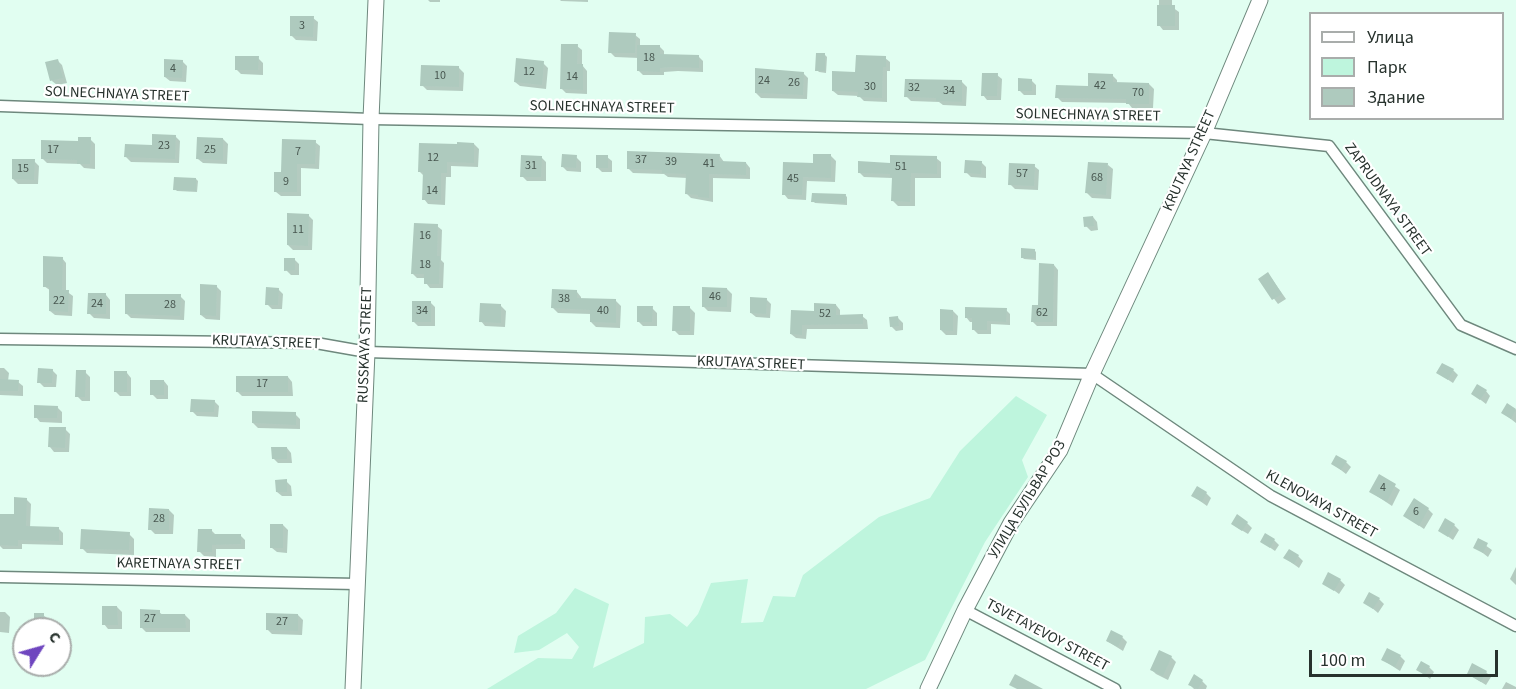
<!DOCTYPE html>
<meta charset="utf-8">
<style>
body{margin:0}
#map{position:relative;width:1516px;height:689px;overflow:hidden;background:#e1fef1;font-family:"Source Sans 3",sans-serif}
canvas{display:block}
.legend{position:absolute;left:1309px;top:12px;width:195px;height:108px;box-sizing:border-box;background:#fff;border:2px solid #a9adab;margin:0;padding:8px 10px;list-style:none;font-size:18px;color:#27322d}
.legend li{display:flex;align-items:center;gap:12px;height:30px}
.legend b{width:30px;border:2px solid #a9adab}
.north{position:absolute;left:12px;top:617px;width:60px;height:60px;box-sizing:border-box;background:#fff;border:2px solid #a9adab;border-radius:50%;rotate:53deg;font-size:16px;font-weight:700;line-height:24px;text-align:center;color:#27322d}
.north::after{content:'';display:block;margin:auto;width:21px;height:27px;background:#6f46bf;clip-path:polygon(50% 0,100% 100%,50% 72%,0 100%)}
.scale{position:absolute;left:1309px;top:650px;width:189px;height:27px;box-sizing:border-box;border:3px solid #27322d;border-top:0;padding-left:8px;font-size:18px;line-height:21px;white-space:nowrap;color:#27322d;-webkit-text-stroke:4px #fff;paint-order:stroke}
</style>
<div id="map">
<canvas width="1516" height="689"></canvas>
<ul class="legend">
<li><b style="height:8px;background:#fff"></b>Улица</li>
<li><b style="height:16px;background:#bef5dd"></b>Парк</li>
<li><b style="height:16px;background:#aecabe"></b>Здание</li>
</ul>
<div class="north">С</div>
<div class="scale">100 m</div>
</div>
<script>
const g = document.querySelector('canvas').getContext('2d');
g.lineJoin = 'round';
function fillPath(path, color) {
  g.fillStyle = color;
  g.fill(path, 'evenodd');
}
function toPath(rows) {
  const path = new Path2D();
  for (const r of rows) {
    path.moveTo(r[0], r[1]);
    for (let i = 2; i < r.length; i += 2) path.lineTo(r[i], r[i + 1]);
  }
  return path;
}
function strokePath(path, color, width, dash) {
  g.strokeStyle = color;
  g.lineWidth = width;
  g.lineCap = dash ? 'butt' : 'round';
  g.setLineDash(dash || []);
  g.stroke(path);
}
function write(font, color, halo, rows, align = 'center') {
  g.font = font + ' "Source Sans 3",sans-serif';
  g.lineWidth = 4.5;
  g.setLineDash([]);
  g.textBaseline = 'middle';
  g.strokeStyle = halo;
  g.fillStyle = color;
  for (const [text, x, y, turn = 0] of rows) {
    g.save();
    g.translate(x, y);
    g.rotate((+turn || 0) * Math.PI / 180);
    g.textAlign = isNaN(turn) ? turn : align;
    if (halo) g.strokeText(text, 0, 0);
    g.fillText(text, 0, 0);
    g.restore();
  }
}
fillPath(toPath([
 [1016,396,1047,415,1022,460,1028,477,985,542,925,660,866,689,487,689,538,658,572,659,579,647,567,633,539,650,514,653,518,636,556,613,575,588,609,604,593,668,644,643,645,617,670,614,687,627,698,614,711,583,748,579,741,623,763,622,773,596,795,597,803,575,879,517,930,498,960,451]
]), '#bef5dd');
fillPath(toPath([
 [428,0,440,0,440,2,430,2],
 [560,0,588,0,588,2,561,1],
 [1159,0,1172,0,1172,7,1179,12,1179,30,1163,30,1159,25],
 [313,18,318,22,317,41,296,40,291,35],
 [635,35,640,39,640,46,660,47,664,51,664,56,699,57,703,61,703,72,678,71,664,72,664,75,643,75,638,70,639,58,615,57,610,52],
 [577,46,582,50,582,65,587,71,587,94,566,93,561,88],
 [825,55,827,57,826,73,819,72,817,70],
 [258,58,263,63,263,75,241,74,236,69],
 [885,58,890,62,890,71,887,71,887,102,864,101,859,96,838,95,833,91,856,73],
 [57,60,62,65,67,83,57,85,52,81],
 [182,61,187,66,186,82,170,81,165,77],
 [543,63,548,68,546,89,520,86,515,82],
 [459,68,464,73,463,91,427,90,422,85],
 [803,73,808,78,807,99,761,98,756,93],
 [997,75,1002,79,1001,100,987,100,983,95],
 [1112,75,1117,80,1117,83,1149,84,1154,89,1153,108,1132,108,1128,103,1062,102,1057,97,1089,87],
 [1031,80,1036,85,1036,95,1024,95,1019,90],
 [962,82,967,87,966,106,943,105,939,102,911,101,906,96],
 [175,136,180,141,179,163,131,162,126,157],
 [90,139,95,144,95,169,84,168,80,164,47,163,42,158],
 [223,139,228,144,227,164,203,163,198,159],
 [315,142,320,146,319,169,301,168,301,196,281,196,276,192,282,174],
 [474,144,479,149,478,167,451,166,451,177,446,177,445,205,428,204,424,199,424,176,419,171],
 [719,155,724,162,746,163,750,168,750,179,713,178,713,202,691,198,687,194,687,178,668,177,664,174,633,173,628,168],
 [831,156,836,161,835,182,807,181,806,200,788,199,784,194,814,164],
 [541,157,546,162,546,181,527,181,522,176],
 [576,157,581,162,581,172,567,171,562,166],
 [607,157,612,161,612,172,602,172,597,167],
 [936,158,941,162,941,178,915,178,915,206,898,206,893,201,892,178,864,177,859,172,891,164],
 [34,161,39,166,38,184,18,184,13,179],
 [981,162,986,167,986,178,971,177,966,172],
 [1108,165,1113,169,1111,199,1092,198,1087,193],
 [1034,166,1039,170,1038,190,1015,189,1010,184],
 [196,179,198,181,197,192,177,191,175,189],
 [845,195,847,197,847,205,815,203,813,201],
 [308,215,313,220,312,250,293,250,288,245],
 [1093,217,1097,222,1098,230,1091,231,1086,226],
 [437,226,442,230,441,260,444,263,443,288,430,288,426,283,426,278,417,278,412,273],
 [1034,250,1036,252,1036,260,1024,259,1022,257],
 [62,258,66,263,66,291,73,296,72,316,55,315,50,311,51,291,44,286],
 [294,259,299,264,299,275,291,275,286,270],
 [1054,265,1058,270,1057,326,1037,326,1032,321],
 [1272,279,1286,299,1278,304,1260,280],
 [216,286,221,291,220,320,206,319,201,315],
 [278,289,283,294,282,309,272,309,267,304],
 [727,289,732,294,731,312,708,311,703,306],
 [577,292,581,297,581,300,616,301,621,306,620,328,596,327,591,322,591,314,558,313,553,308],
 [106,295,110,300,110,319,94,318,89,313],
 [180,296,185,301,184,320,131,318,126,313],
 [766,299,771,304,770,318,756,317,751,313],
 [430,302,435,307,435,326,418,326,413,321],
 [836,305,840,310,840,316,862,316,867,320,868,329,807,329,806,339,796,338,791,334,815,312],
 [501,306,506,311,505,327,485,326,481,321],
 [652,308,657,313,657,326,643,326,638,321],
 [690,308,695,313,694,335,679,335,674,330],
 [1006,310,1010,314,1010,325,991,324,991,334,978,334,973,329,974,322,970,322,966,317],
 [953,311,958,316,957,335,946,335,941,330],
 [898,318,903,323,903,330,896,331,891,326],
 [0,368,4,368,9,373,8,381,18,382,23,386,23,396,0,395],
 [52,370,57,375,56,387,44,387,39,382],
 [1453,370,1458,375,1453,383,1438,373],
 [85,372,90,377,90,401,82,401,77,396],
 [127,373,131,378,131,396,120,396,115,391],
 [288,377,292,382,293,396,242,396,237,391],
 [164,381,168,386,168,399,157,399,152,394],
 [1486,391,1490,396,1486,404,1473,394],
 [214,401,219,406,218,417,197,416,192,411],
 [1507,405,1516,410,1516,423,1503,413],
 [57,407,62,412,62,423,40,422,36,417],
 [295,414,300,419,300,429,258,428,253,423],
 [65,429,70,434,69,452,54,452,50,447],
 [287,448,291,453,292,463,278,463,273,458],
 [1346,462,1351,467,1346,474,1333,464],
 [1380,476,1400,490,1392,506,1371,492],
 [286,481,291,486,292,496,282,496,277,492],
 [1206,493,1211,498,1207,506,1193,496],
 [26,499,31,504,30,528,59,529,63,533,63,545,22,544,22,549,3,549,0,546,0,515,15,516],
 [1428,509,1433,514,1424,529,1405,516],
 [169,510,174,515,173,534,155,534,150,529],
 [1247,523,1252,528,1248,534,1238,528],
 [283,525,288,530,287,553,277,552,272,548],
 [1454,525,1459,530,1453,540,1440,531],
 [212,531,216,535,240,535,245,540,245,549,216,549,216,557,204,556,199,551],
 [129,534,134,539,134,555,87,553,82,548],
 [1274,540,1279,545,1275,551,1262,542],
 [1478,540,1492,550,1488,557,1475,547],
 [1298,556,1303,561,1299,568,1285,558],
 [1516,567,1516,585,1510,579],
 [1340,580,1345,585,1339,594,1324,583],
 [1379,599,1384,604,1378,613,1365,602],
 [117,607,122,612,122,629,108,629,104,624],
 [0,612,5,612,10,617,9,633,0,632],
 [159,612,164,616,185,615,190,620,190,632,146,632,141,627],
 [43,615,48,619,48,628,40,628,35,623],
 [298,615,303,620,302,635,272,634,267,629],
 [1122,637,1127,642,1123,651,1107,641],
 [1400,656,1405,661,1400,671,1383,660],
 [1171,657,1176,662,1168,680,1156,674,1151,669],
 [1429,667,1434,672,1430,679,1418,670],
 [1486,672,1491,677,1486,685,1468,674],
 [1202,681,1207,686,1206,689,1194,689,1190,685],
 [1506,682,1516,687,1516,689,1502,689]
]), '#0003');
fillPath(toPath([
 [1157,5,1175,5,1175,26,1157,26],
 [290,16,314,16,313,37,290,36],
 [609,32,636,33,635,53,608,53],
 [561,44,578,44,577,64,583,64,583,90,560,89],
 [637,45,660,45,660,54,699,55,699,68,672,67,660,68,660,72,637,71],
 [816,53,825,53,825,71,815,71],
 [856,55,886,56,886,67,883,67,882,98,857,97,858,92,832,91,832,71,855,72],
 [235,56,259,56,258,70,235,70],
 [516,58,544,61,542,85,514,82],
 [58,59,63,78,50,81,45,62],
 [164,59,183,60,182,78,164,77],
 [421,65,459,66,459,87,420,86],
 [755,68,804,72,803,95,755,93],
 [982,73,998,73,997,96,981,96],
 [1088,73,1113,74,1113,82,1149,83,1149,104,1126,104,1126,99,1055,98,1056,85,1088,86],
 [1018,78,1032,79,1032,91,1018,91],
 [905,79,962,80,962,102,936,101,936,98,904,97],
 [152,134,176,135,175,159,124,157,125,144,152,145],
 [78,137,91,137,90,164,77,164,77,160,41,159,41,140,78,141],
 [197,137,223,138,223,160,196,159],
 [282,139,316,140,315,164,297,164,297,192,274,192,274,172,281,172],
 [457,142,474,143,474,163,447,162,447,173,441,173,441,200,422,200,423,172,418,172,419,143,457,144],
 [627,151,720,154,719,161,746,162,746,175,709,174,709,198,698,197,698,195,685,194,686,174,662,173,662,170,627,169],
 [562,154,577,155,576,168,561,167],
 [813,154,831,154,831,178,803,177,802,195,782,195,783,162,813,163],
 [521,155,542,156,541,177,520,177],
 [596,155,608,155,608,168,596,168],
 [890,155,937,156,937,174,911,173,910,202,891,201,892,177,890,177,890,174,858,173,858,161,890,163],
 [12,159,35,159,34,180,12,179],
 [965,160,982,161,981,174,964,173],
 [1088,162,1108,163,1106,195,1085,193],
 [1009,163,1035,164,1034,186,1008,185],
 [174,177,196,178,196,191,173,190],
 [812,193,846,194,845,203,811,202],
 [287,213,309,214,308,246,287,245],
 [1093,216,1094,226,1084,227,1083,217],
 [414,223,438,224,437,256,440,256,439,284,424,284,424,274,411,274],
 [1021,248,1035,249,1035,258,1021,258],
 [43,256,63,257,62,290,69,290,68,312,49,311,49,287,43,287],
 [284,258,295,258,295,270,284,271],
 [1039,263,1054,264,1053,322,1031,322,1032,305,1038,305],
 [1268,272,1282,294,1272,300,1258,279],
 [200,284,217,285,216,316,200,315],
 [266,287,279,288,278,305,265,305],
 [702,287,727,288,727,307,702,307],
 [552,289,577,290,577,298,616,299,616,323,590,322,590,310,551,308],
 [88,293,106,293,106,314,87,314],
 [125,294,181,294,180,316,125,314],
 [750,297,767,298,766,314,750,313],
 [412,301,431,301,431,322,412,322],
 [480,303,501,304,501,323,479,322],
 [814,303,836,304,836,315,863,314,863,324,802,325,802,335,790,334,791,310,814,311],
 [637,306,653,306,652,322,637,322],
 [673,306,690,306,690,331,672,331],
 [965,307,1007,308,1006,322,987,321,987,330,972,330,972,318,965,318],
 [940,309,953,310,953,331,940,330],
 [898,316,899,326,890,327,889,317],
 [1442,363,1454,369,1448,380,1436,373],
 [38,368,53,369,52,383,37,383],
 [76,370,86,370,85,397,75,397],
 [114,371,127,371,127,392,114,392],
 [236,376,288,376,288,392,236,392],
 [0,379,19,380,18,391,0,391],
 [150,380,164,380,164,395,150,395],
 [1477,384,1487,390,1480,400,1471,394],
 [191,399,215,400,214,412,190,412],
 [1507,403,1516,409,1511,419,1501,413],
 [34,405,58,406,57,418,34,418],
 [252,411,296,412,296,425,252,423],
 [49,427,66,427,65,448,48,447],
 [271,447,287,447,287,459,272,459],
 [1336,455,1347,461,1341,470,1331,464],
 [1379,474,1396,484,1387,502,1369,492],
 [287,479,287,492,276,492,275,480],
 [1197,486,1207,492,1202,502,1191,496],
 [14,497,27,498,26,526,59,527,59,541,18,540,18,546,0,545,0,514,14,514],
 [1414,498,1429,508,1419,526,1403,516],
 [149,508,169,509,169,530,148,530],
 [1237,514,1248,522,1242,531,1231,524],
 [1445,518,1455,524,1448,537,1438,531],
 [270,524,283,524,283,548,270,548],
 [81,529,130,532,129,550,80,549],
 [198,529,212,529,212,534,241,534,241,544,212,545,212,552,197,552],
 [1265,533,1275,539,1270,548,1260,542],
 [1478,538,1488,543,1483,553,1473,548],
 [1289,549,1299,555,1294,564,1283,558],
 [1328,572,1341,579,1334,591,1322,584],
 [1369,592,1380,598,1373,609,1363,603],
 [102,606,117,606,118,625,102,625],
 [140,609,160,610,160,614,185,614,186,628,140,628],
 [34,613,44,613,44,624,34,624],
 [266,613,298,614,298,631,266,630],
 [1111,630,1123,636,1118,647,1106,641],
 [1387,648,1401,655,1395,667,1381,660],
 [1159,650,1172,656,1163,676,1150,670],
 [1421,661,1430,666,1425,675,1416,670],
 [1472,663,1487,671,1481,682,1467,674],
 [1015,674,1043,689,1017,689,1009,685],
 [1194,674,1203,680,1198,689,1188,685]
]), '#aecabe');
const street = toPath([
 [0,106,371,119,1204,133,1329,146,1461,325,1516,349],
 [0,339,316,343,367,352,1092,374,1271,496,1516,626],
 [0,577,357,584],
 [965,610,1115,689]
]);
const secondary = toPath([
 [353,689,367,352,371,119,376,0],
 [928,689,965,610,1011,523,1060,450,1092,374,1204,133,1260,0]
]);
strokePath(street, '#6e887d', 13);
strokePath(secondary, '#6e887d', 17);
strokePath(street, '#fff', 10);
strokePath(secondary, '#fff', 15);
write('12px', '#495851', null, [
 ["3",302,26],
 ["18",649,58],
 ["4",173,69],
 ["12",529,72],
 ["10",440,76],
 ["14",572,77],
 ["24",764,81],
 ["26",794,83],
 ["42",1100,86],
 ["30",870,87],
 ["32",914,88],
 ["34",949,91],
 ["70",1138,93],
 ["23",164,146],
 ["17",53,150],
 ["25",210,150],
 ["7",298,152],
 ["12",433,158],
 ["37",641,160],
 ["39",671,162],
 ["41",709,164],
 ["31",531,166],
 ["51",901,167],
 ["15",23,169],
 ["57",1022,174],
 ["68",1097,178],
 ["45",793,179],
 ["9",286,182],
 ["14",432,191],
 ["11",298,230],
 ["16",425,236],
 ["18",425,265],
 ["46",715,297],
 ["38",564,299],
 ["22",59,301],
 ["24",97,304],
 ["28",170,305],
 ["34",422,311],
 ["40",603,311],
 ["62",1042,313],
 ["52",825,314],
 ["17",262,384],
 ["4",1383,488],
 ["6",1416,512],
 ["28",159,519],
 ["27",150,619],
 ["27",282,622]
]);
write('15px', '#27322d', '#fff', [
 ["SOLNECHNAYA STREET",117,95,2],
 ["SOLNECHNAYA STREET",602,108,1],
 ["SOLNECHNAYA STREET",1088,116,1],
 ["KRUTAYA STREET",1190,161,-66],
 ["ZAPRUDNAYA STREET",1387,200,54],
 ["KRUTAYA STREET",266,343,2],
 ["RUSSKAYA STREET",366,345,-88],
 ["KRUTAYA STREET",751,364,2],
 ["УЛИЦА БУЛЬВАР РОЗ",1028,500,-59],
 ["KLENOVAYA STREET",1321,505,29],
 ["KARETNAYA STREET",179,565,1],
 ["TSVETAYEVOY STREET",1047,636,28]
]);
</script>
